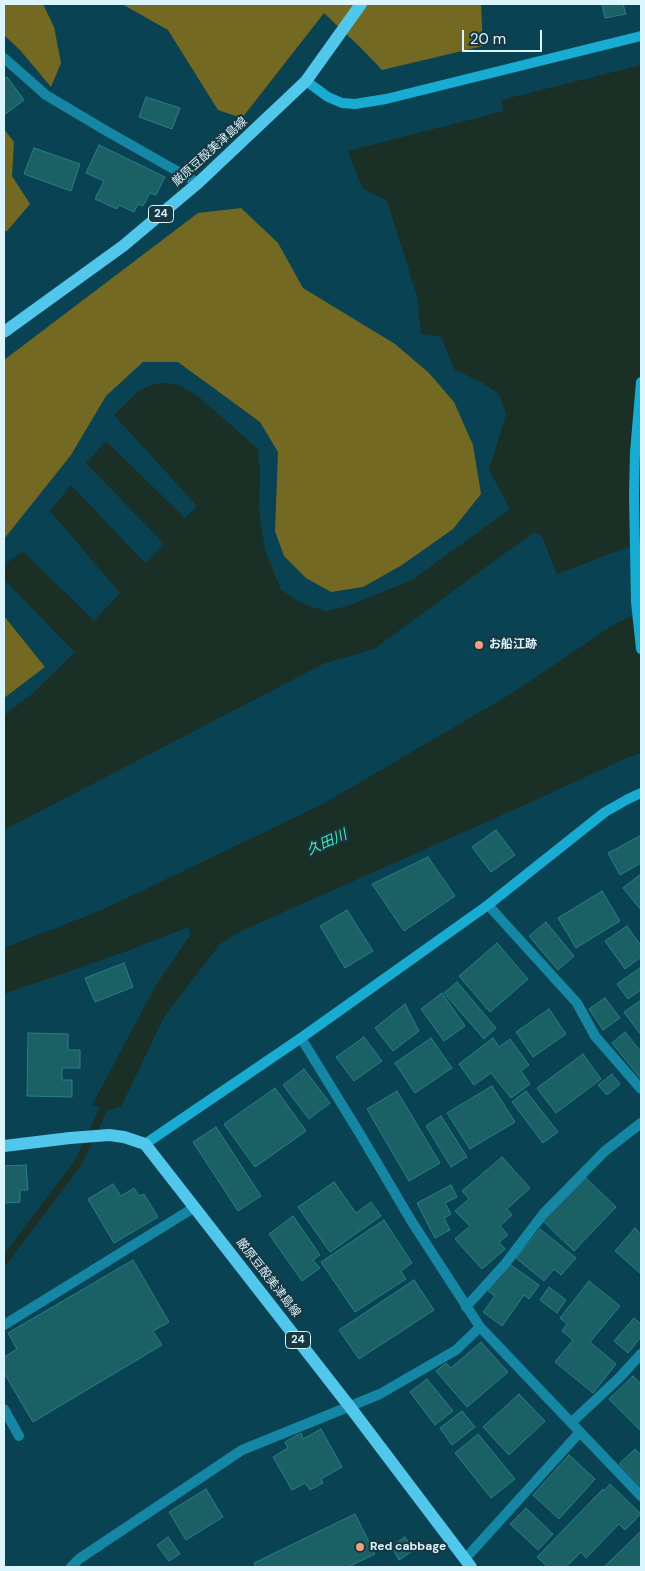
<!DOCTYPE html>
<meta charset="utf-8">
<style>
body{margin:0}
#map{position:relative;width:645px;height:1571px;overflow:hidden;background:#094353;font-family:"DM Sans",sans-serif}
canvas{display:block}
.frame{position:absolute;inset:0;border:5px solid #dbf5ff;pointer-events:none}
.scale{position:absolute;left:462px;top:30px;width:80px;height:22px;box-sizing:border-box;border:2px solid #dbf5ff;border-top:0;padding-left:6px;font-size:15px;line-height:18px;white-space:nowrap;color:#dbf5ff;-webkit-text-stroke:4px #173741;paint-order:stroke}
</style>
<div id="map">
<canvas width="645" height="1571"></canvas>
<div class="frame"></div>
<div class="scale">20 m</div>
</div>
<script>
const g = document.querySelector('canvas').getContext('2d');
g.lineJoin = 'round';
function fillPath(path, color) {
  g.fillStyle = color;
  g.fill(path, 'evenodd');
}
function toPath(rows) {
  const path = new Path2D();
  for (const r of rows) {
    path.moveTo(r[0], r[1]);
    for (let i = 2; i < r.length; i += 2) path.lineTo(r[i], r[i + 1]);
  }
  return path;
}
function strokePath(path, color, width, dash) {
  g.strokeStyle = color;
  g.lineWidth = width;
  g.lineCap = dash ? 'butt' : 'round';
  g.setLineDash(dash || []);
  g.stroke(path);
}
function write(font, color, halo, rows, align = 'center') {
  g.font = font + ' "DM Sans","Noto Sans JP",sans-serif';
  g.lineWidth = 4.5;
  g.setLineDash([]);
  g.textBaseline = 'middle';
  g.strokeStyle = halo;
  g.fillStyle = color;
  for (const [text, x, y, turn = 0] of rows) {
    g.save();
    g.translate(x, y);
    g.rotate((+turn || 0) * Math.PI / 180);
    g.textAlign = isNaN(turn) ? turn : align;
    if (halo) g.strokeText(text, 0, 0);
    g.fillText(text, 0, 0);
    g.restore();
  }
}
fillPath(toPath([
 [4,4,43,4,54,27,61,63,51,87,20,50,4,35],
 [122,4,481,4,483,46,382,70,360,47,324,13,242,118,218,110,168,30],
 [4,129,14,142,12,176,30,204,7,231,4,231],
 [241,208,278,243,303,288,395,344,429,373,454,402,473,445,481,494,453,529,402,565,363,587,331,592,306,578,284,556,275,531,278,452,260,422,178,362,143,362,106,396,71,455,4,539,4,360,198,213],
 [4,616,45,667,4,698]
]), '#736922');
fillPath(toPath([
 [641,65,641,542,557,574,542,537,534,532,374,649,325,663,4,830,4,715,32,694,75,652,4,580,4,565,23,551,94,621,120,593,50,511,71,485,145,563,164,544,86,463,106,441,185,518,197,506,114,415,138,391,151,385,164,383,179,385,199,397,258,449,260,472,259,512,265,550,281,590,305,605,327,611,351,605,412,580,510,509,489,470,506,414,499,394,481,382,455,370,441,337,421,334,417,296,387,201,362,188,348,151,504,111,501,100],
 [641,611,641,753,624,759,529,803,241,931,220,944,164,1017,121,1107,109,1110,92,1105,156,985,191,934,188,927,127,951,4,994,4,948,102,910,323,804,514,692,610,627]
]), '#1a2f25');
strokePath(toPath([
 [4,1261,78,1163,108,1100]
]), '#1a2f25', 8);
const building = toPath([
 [602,4,623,4,626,14,605,18,602,4],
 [7,77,24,100,4,115,4,80,7,77],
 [146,97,180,108,172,129,139,117,146,97],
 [99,145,165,177,156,195,150,193,143,206,138,204,134,212,119,205,117,209,95,199,104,181,86,173,99,145],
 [34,148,80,164,71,191,24,174,34,148],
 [496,830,515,855,491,872,472,847,496,830],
 [640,836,641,839,641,863,620,875,608,853,640,836],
 [428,857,455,896,404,931,372,884,428,857],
 [641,874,641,910,623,888,641,874],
 [602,891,620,921,576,948,558,918,602,891],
 [347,910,373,951,345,968,320,926,347,910],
 [546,922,574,956,558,970,529,936,546,922],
 [627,926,641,946,641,957,625,969,605,941,627,926],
 [497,943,528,979,490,1012,459,976,497,943],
 [124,963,133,987,95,1002,85,978,124,963],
 [641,967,641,990,628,999,617,984,641,967],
 [457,982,496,1028,484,1039,444,993,457,982],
 [442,993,465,1026,444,1041,421,1009,442,993],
 [605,998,620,1018,603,1030,589,1009,605,998],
 [641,1000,641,1035,624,1012,641,1000],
 [405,1004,419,1031,393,1051,375,1028,405,1004],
 [549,1009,566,1034,533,1057,516,1032,549,1009],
 [625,1032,641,1052,641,1079,612,1043,625,1032],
 [28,1033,68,1034,68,1050,80,1050,80,1068,62,1068,62,1080,72,1080,72,1097,27,1096,28,1033],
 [364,1037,382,1061,354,1081,336,1057,364,1037],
 [431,1038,452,1068,415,1093,395,1063,431,1038],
 [493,1038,499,1047,510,1039,529,1065,521,1071,530,1084,511,1098,491,1073,474,1085,459,1064,493,1038],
 [583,1054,601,1079,556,1113,537,1088,583,1054],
 [304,1069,330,1103,309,1119,283,1085,304,1069],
 [612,1074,620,1084,607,1095,598,1085,612,1074],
 [492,1086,515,1122,470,1149,447,1113,492,1086],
 [275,1088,306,1131,255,1167,224,1124,275,1088],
 [397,1091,440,1163,409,1181,367,1109,397,1091],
 [526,1091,558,1132,543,1143,512,1102,526,1091],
 [441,1116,467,1157,451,1167,426,1126,441,1116],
 [216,1127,261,1196,238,1211,193,1142,216,1127],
 [502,1157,530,1188,507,1209,512,1215,500,1226,508,1235,499,1242,505,1249,482,1269,455,1239,470,1226,455,1211,469,1199,462,1191,502,1157],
 [26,1165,28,1190,20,1190,20,1202,4,1203,4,1166,26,1165],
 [586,1178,616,1207,574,1251,543,1221,586,1178],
 [334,1182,356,1213,371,1202,381,1216,330,1252,298,1207,334,1182],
 [113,1184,121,1196,134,1188,139,1196,144,1194,158,1217,114,1243,88,1199,113,1184],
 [451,1185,457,1197,445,1203,451,1214,444,1218,450,1230,435,1238,417,1203,451,1185],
 [293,1216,320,1255,313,1260,320,1268,302,1281,269,1234,293,1216],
 [384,1220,412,1263,401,1271,406,1279,355,1312,321,1262,384,1220],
 [635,1228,641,1234,641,1274,615,1251,635,1228],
 [540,1229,576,1258,561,1275,554,1269,544,1281,516,1258,540,1229],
 [133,1260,169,1322,153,1331,162,1345,33,1422,4,1373,4,1357,17,1349,8,1333,133,1260],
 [508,1263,539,1285,529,1299,524,1295,502,1326,483,1312,495,1296,488,1291,508,1263],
 [414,1280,434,1310,359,1359,339,1330,414,1280],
 [589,1281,620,1306,590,1342,616,1364,593,1393,555,1362,573,1340,562,1331,567,1324,560,1318,589,1281],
 [549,1287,566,1300,557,1313,540,1300,549,1287],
 [634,1318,641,1324,641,1337,628,1353,614,1341,634,1318],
 [481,1342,508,1372,467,1407,436,1371,446,1363,451,1368,481,1342],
 [633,1376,641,1384,641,1431,609,1399,633,1376],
 [427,1379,453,1411,435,1425,410,1392,427,1379],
 [519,1394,545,1421,509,1455,483,1427,519,1394],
 [462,1411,475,1427,452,1445,440,1428,462,1411],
 [321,1429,342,1467,321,1479,323,1483,310,1490,305,1483,292,1490,273,1457,288,1448,285,1442,301,1433,303,1439,321,1429],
 [478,1434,515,1479,491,1498,455,1453,478,1434],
 [635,1449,641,1455,641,1487,619,1464,635,1449],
 [569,1455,595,1479,559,1519,533,1495,569,1455],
 [610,1484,641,1514,625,1530,619,1524,586,1558,581,1552,566,1567,548,1567,537,1557,603,1489,604,1491,610,1484],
 [206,1489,223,1517,186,1540,169,1512,206,1489],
 [526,1508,553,1534,538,1550,510,1524,526,1508],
 [355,1514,375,1554,348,1567,256,1567,254,1563,355,1514],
 [641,1531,641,1567,604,1567,641,1531],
 [168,1537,180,1554,169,1561,157,1545,168,1537],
 [405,1537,414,1550,399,1560,391,1546,405,1537]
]);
fillPath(building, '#1b6065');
strokePath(building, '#268086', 1);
strokePath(toPath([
 [466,1307,505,1264,544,1213,605,1151,641,1123],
 [4,1325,195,1207],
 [4,1409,19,1436],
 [71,1567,79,1559,242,1450,380,1394,456,1350,480,1327]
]), '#1587a5', 10);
strokePath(toPath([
 [4,58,46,95,103,129,198,183],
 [488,905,577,1003,595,1036,641,1089],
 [301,1038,360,1134,412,1222,480,1327,641,1496],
 [572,1422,619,1378,641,1354],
 [465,1559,580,1432]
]), '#1587a5', 10);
strokePath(toPath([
 [306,81,328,97,342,103,355,104,386,99,641,36],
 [641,382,635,452,634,495,636,602,641,649],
 [145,1144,301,1038,488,905,605,812,628,799,641,793]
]), '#19acd2', 10);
strokePath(toPath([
 [4,332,123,246,198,183,306,81,361,4],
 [4,1146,70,1138,109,1135,124,1137,145,1144,350,1407,471,1567]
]), '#51c7eb', 12);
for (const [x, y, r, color] of [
 [479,645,5,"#f2a080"],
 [360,1547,5,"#f2a080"]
]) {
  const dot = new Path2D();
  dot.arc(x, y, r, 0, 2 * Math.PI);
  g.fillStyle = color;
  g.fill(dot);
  strokePath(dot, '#173741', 2);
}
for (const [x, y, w] of [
 [161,214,25],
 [298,1340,25]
]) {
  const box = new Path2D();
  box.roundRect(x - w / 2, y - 8.5, w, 17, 4);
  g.fillStyle = '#173741';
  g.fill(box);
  strokePath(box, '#dbf5ff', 1);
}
write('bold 11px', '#dbf5ff', null, [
 ["24",161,214],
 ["24",298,1340]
]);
write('12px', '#dbf5ff', '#173741', [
 ["厳原豆酘美津島線",210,152,-42],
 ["厳原豆酘美津島線",268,1278,52]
]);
write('bold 12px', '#dbf5ff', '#173741', [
 ["お船江跡",489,645],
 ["Red cabbage",370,1547]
], 'left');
write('italic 14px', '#4ee6a7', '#173741', [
 ["久田川",327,843,-24]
]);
</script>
